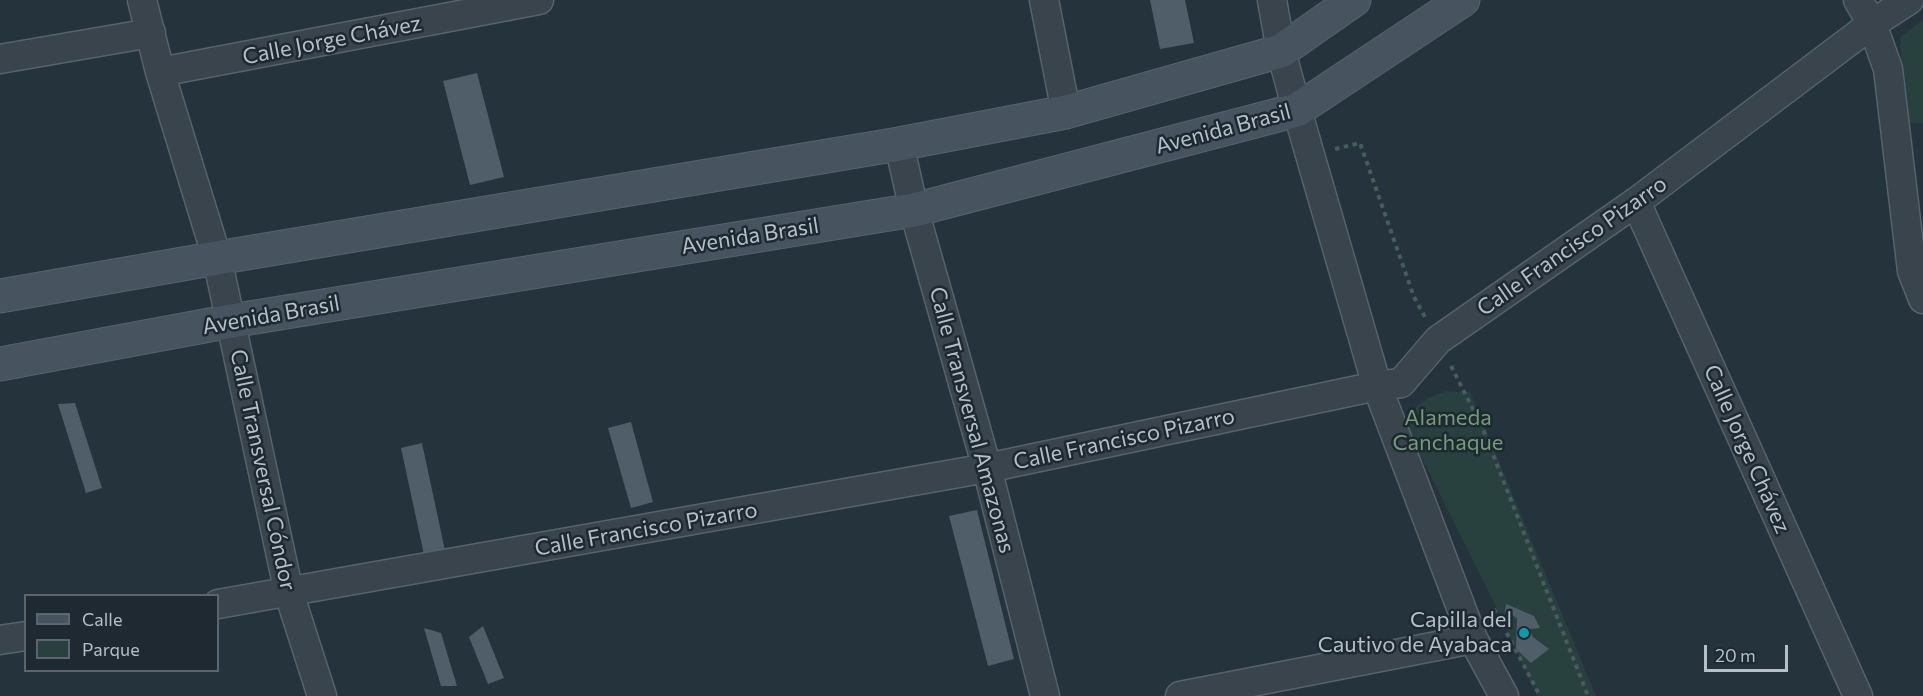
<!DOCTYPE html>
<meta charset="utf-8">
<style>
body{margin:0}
#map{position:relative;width:1923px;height:696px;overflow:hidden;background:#25333d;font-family:Commissioner,sans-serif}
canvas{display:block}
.legend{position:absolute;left:24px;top:594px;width:195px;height:78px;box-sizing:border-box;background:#1e2932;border:2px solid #5a656e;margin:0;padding:8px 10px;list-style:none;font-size:18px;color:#b4bfc8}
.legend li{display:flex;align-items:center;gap:12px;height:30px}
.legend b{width:30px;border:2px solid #5a656e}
.scale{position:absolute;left:1704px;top:645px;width:84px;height:27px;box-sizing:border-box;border:3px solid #b4bfc8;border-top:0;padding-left:8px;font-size:18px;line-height:21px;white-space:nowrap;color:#b4bfc8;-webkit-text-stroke:4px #1e2932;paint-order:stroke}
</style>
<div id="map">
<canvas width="1923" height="696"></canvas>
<ul class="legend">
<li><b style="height:8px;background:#475460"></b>Calle</li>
<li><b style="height:16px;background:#28403e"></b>Parque</li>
</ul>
<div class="scale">20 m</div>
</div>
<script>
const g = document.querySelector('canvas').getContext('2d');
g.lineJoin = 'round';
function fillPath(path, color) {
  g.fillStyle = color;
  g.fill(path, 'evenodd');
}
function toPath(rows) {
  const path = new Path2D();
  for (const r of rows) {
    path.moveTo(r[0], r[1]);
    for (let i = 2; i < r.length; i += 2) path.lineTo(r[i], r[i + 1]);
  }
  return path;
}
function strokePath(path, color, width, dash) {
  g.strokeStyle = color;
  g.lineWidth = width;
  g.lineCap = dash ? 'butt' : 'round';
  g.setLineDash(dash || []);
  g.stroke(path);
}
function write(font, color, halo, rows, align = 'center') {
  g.font = font + ' Commissioner,sans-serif';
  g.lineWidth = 5;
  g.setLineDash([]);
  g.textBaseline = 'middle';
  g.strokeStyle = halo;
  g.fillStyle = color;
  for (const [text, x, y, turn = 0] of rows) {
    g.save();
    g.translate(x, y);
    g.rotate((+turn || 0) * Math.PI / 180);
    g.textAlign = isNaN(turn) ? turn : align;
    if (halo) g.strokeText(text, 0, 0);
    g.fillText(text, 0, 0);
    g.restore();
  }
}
fillPath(toPath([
 [1923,20,1923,123,1905,123,1900,37],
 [1446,391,1470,392,1596,696,1537,696,1503,621,1409,432,1407,421,1417,406,1428,398]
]), '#28403e');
fillPath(toPath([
 [1150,0,1185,0,1194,43,1160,49],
 [477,73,504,177,470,185,443,81],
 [75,403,102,488,86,493,58,404],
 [631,422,653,502,631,508,608,428],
 [422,443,447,560,426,564,401,448],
 [977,510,1014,659,988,666,949,516],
 [1506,604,1534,616,1540,628,1529,629,1533,637,1549,649,1531,663,1516,649,1517,618,1505,612],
 [483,626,504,678,488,684,469,637],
 [424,628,441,633,457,686,441,686]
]), '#505e6a');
const street = toPath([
 [142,0,160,72,217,258,289,593,322,696],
 [1044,0,1066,112],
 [1272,0,1281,51,1297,110,1377,386,1473,639,1504,696],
 [1858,0,1872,24,1888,69,1912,271,1923,299],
 [0,59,151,33],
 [160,72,539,0],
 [899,144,914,210,987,468,1045,696],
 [1636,202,1858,696],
 [218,604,987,468,1377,386,1401,383,1438,340,1636,202,1872,24,1909,0],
 [0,640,26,636],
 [1180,696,1473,639]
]);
const secondary = toPath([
 [0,296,217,258,899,144,1066,112,1281,51,1354,0],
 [0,364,231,321,914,210,1297,110,1463,0]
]);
strokePath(street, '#57626b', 31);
strokePath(secondary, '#57626b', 35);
strokePath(toPath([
 [1335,149,1360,143,1414,297,1425,317],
 [1451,366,1483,429,1588,696],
 [1494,609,1540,696]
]), '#475c5b', 4, [4.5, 4.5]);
strokePath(street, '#39444d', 28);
strokePath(secondary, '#475460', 33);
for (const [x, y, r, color] of [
 [1524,633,6,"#0f9aa8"]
]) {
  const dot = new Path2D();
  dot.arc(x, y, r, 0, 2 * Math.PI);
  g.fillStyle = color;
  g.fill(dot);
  strokePath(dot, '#1e2932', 2);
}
write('22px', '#b4bfc8', '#1e2932', [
 ["Calle Jorge Chávez",332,40,-11],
 ["Avenida Brasil",1223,129,-15],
 ["Avenida Brasil",750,236,-9],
 ["Calle Francisco Pizarro",1572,246,-35],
 ["Avenida Brasil",271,315,-10],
 ["Calle Transversal Amazonas",972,420,75],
 ["Calle Francisco Pizarro",1124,439,-12],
 ["Calle Jorge Chávez",1747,449,66],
 ["Calle Transversal Cóndor",263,470,78],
 ["Calle Francisco Pizarro",646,529,-10]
]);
write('22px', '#739d77', '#1e2932', [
 ["Alameda",1448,418],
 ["Canchaque",1448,443]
]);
write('22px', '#b4bfc8', '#1e2932', [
 ["Capilla del",1512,620],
 ["Cautivo de Ayabaca",1512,645]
], 'right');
</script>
